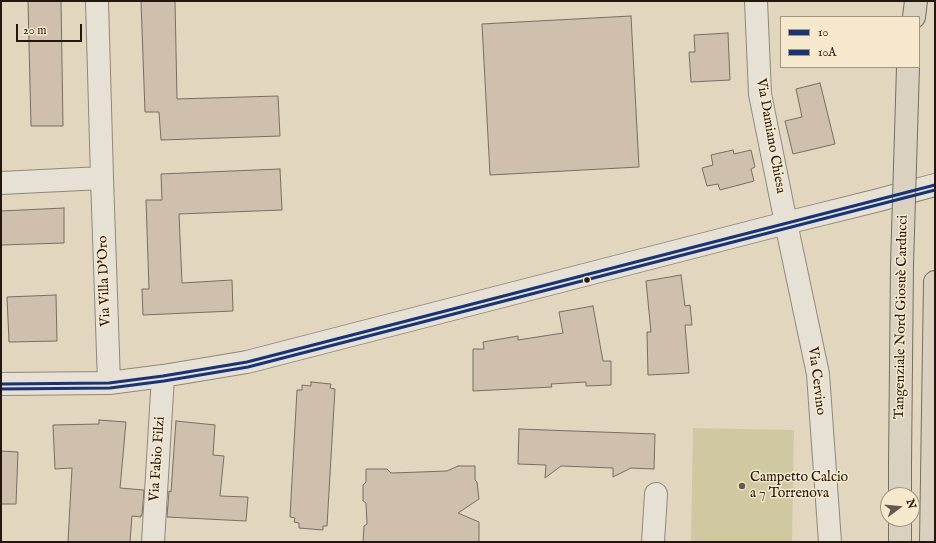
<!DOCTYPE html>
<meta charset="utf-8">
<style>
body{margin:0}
#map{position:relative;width:936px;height:543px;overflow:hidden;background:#e2d6bf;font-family:"IM FELL English",serif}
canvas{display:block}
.frame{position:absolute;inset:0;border:2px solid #24170e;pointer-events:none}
.legend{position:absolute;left:780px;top:16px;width:140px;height:52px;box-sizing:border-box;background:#f5e8cc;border:1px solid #a19480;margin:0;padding:5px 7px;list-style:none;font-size:12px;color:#24170e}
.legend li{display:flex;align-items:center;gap:8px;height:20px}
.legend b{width:20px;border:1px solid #a19480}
.north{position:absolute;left:880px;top:487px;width:40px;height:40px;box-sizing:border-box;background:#f5e8cc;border:1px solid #a19480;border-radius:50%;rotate:74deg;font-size:11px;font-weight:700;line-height:16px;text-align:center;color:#24170e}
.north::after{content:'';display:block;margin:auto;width:14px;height:18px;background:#665a4c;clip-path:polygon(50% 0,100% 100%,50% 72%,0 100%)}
.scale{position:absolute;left:16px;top:24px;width:66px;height:18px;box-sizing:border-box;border:2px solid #24170e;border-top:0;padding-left:5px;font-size:12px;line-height:14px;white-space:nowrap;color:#24170e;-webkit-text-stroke:3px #f5e8cc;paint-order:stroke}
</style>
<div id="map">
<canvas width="936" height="543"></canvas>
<div class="frame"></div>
<ul class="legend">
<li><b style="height:5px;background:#193476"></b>10</li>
<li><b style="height:5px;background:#193476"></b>10A</li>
</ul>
<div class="north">N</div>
<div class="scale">20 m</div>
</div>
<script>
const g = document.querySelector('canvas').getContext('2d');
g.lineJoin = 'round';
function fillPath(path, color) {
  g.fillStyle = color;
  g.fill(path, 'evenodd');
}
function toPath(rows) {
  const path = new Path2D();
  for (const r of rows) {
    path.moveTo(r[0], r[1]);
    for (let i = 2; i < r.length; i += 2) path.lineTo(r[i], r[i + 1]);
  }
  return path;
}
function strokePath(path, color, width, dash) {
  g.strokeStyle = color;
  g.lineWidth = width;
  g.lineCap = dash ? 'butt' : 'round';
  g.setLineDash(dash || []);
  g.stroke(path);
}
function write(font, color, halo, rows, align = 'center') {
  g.font = font + ' "IM FELL English",serif';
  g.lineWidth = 3;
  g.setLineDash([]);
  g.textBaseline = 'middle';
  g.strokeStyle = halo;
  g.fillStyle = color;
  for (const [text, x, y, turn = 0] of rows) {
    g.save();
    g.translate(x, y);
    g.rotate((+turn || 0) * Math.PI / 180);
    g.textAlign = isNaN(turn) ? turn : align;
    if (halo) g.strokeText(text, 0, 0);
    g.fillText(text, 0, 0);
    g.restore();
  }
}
fillPath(toPath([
 [693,428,794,430,792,542,691,542]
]), '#d0c8a0');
const building = toPath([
 [28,1,61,1,63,126,31,126,28,1],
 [141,1,175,1,177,99,278,96,280,136,161,140,159,112,145,112,141,1],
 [631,16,639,167,490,175,482,24,631,16],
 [728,33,730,80,691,82,689,52,695,52,694,35,728,33],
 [820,83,835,144,793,154,785,121,802,117,796,89,820,83],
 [733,150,734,154,751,150,755,167,751,169,754,181,720,190,718,184,707,186,702,168,713,165,711,155,733,150],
 [280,169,282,210,179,214,182,283,232,280,233,311,143,315,142,289,149,289,146,200,162,200,161,174,280,169],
 [64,208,64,243,1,245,1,211,64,208],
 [681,275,685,306,690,305,692,325,685,325,689,373,648,375,647,332,651,332,646,281,681,275],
 [56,295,57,341,9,342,7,297,56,295],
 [593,306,603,361,611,361,611,385,586,386,586,382,551,384,552,387,473,391,473,349,484,349,483,342,518,336,518,340,563,333,559,312,593,306],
 [311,382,331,384,330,388,335,389,327,526,323,526,323,530,299,528,299,523,294,522,295,518,290,517,297,390,302,390,302,385,311,386,311,382],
 [99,420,126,422,120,488,144,490,142,515,141,515,141,517,132,516,130,542,68,542,72,468,55,469,53,425,99,424,99,420],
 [176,421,215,425,213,455,224,456,220,496,248,497,246,521,167,517,169,491,171,492,176,421],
 [519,429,655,434,654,469,631,468,613,477,613,468,561,466,545,478,546,465,518,464,519,429],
 [1,451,18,452,16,504,1,504,1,451],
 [458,466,475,466,475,480,477,482,479,499,458,513,479,522,479,542,363,542,364,526,367,524,366,503,363,501,363,485,366,482,366,469,387,469,391,473,420,472,447,471,458,466]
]);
fillPath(building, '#cfbfad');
strokePath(building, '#766e62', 1);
const minor = toPath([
 [97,1,102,178,109,383],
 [756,1,760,94,786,223,818,374,830,542],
 [1,183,102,178],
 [1,384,109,383,163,376,247,362,786,223,875,201,935,185],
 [153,542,163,376],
 [653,542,656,494]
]);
const highway = toPath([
 [914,17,916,1],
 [900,495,900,464],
 [900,542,900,519],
 [931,542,935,282]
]);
strokePath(minor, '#90877a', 24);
strokePath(highway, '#766e62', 24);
strokePath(minor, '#e7e1d5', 22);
strokePath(highway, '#dad1c1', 22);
const highwayBridge = toPath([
 [900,464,902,265,908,67]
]);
strokePath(highwayBridge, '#766e62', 24, []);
strokePath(highwayBridge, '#dad1c1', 22);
strokePath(toPath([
 [1,384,109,383,163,376,247,362,935,185]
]), '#193476', 3);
strokePath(toPath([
 [1,389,110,388,164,381,248,367,935,190]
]), '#193476', 3);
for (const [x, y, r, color] of [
 [587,280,3.5,"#24170e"],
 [742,486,4,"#665a4c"]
]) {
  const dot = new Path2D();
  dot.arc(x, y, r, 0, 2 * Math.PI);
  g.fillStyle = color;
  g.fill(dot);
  strokePath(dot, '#f5e8cc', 1.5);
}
write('14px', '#24170e', '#f5e8cc', [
 ["Via Damiano Chiesa",770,136,80],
 ["Via Villa D'Oro",105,281,-92],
 ["Tangenziale Nord Giosuè Carducci",902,317,-89],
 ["Via Cervino",816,381,83],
 ["Via Fabio Filzi",158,459,-86]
]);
write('14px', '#24170e', '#f5e8cc', [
 ["Campetto Calcio",750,478],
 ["a 7 Torrenova",750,494]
], 'left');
</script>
